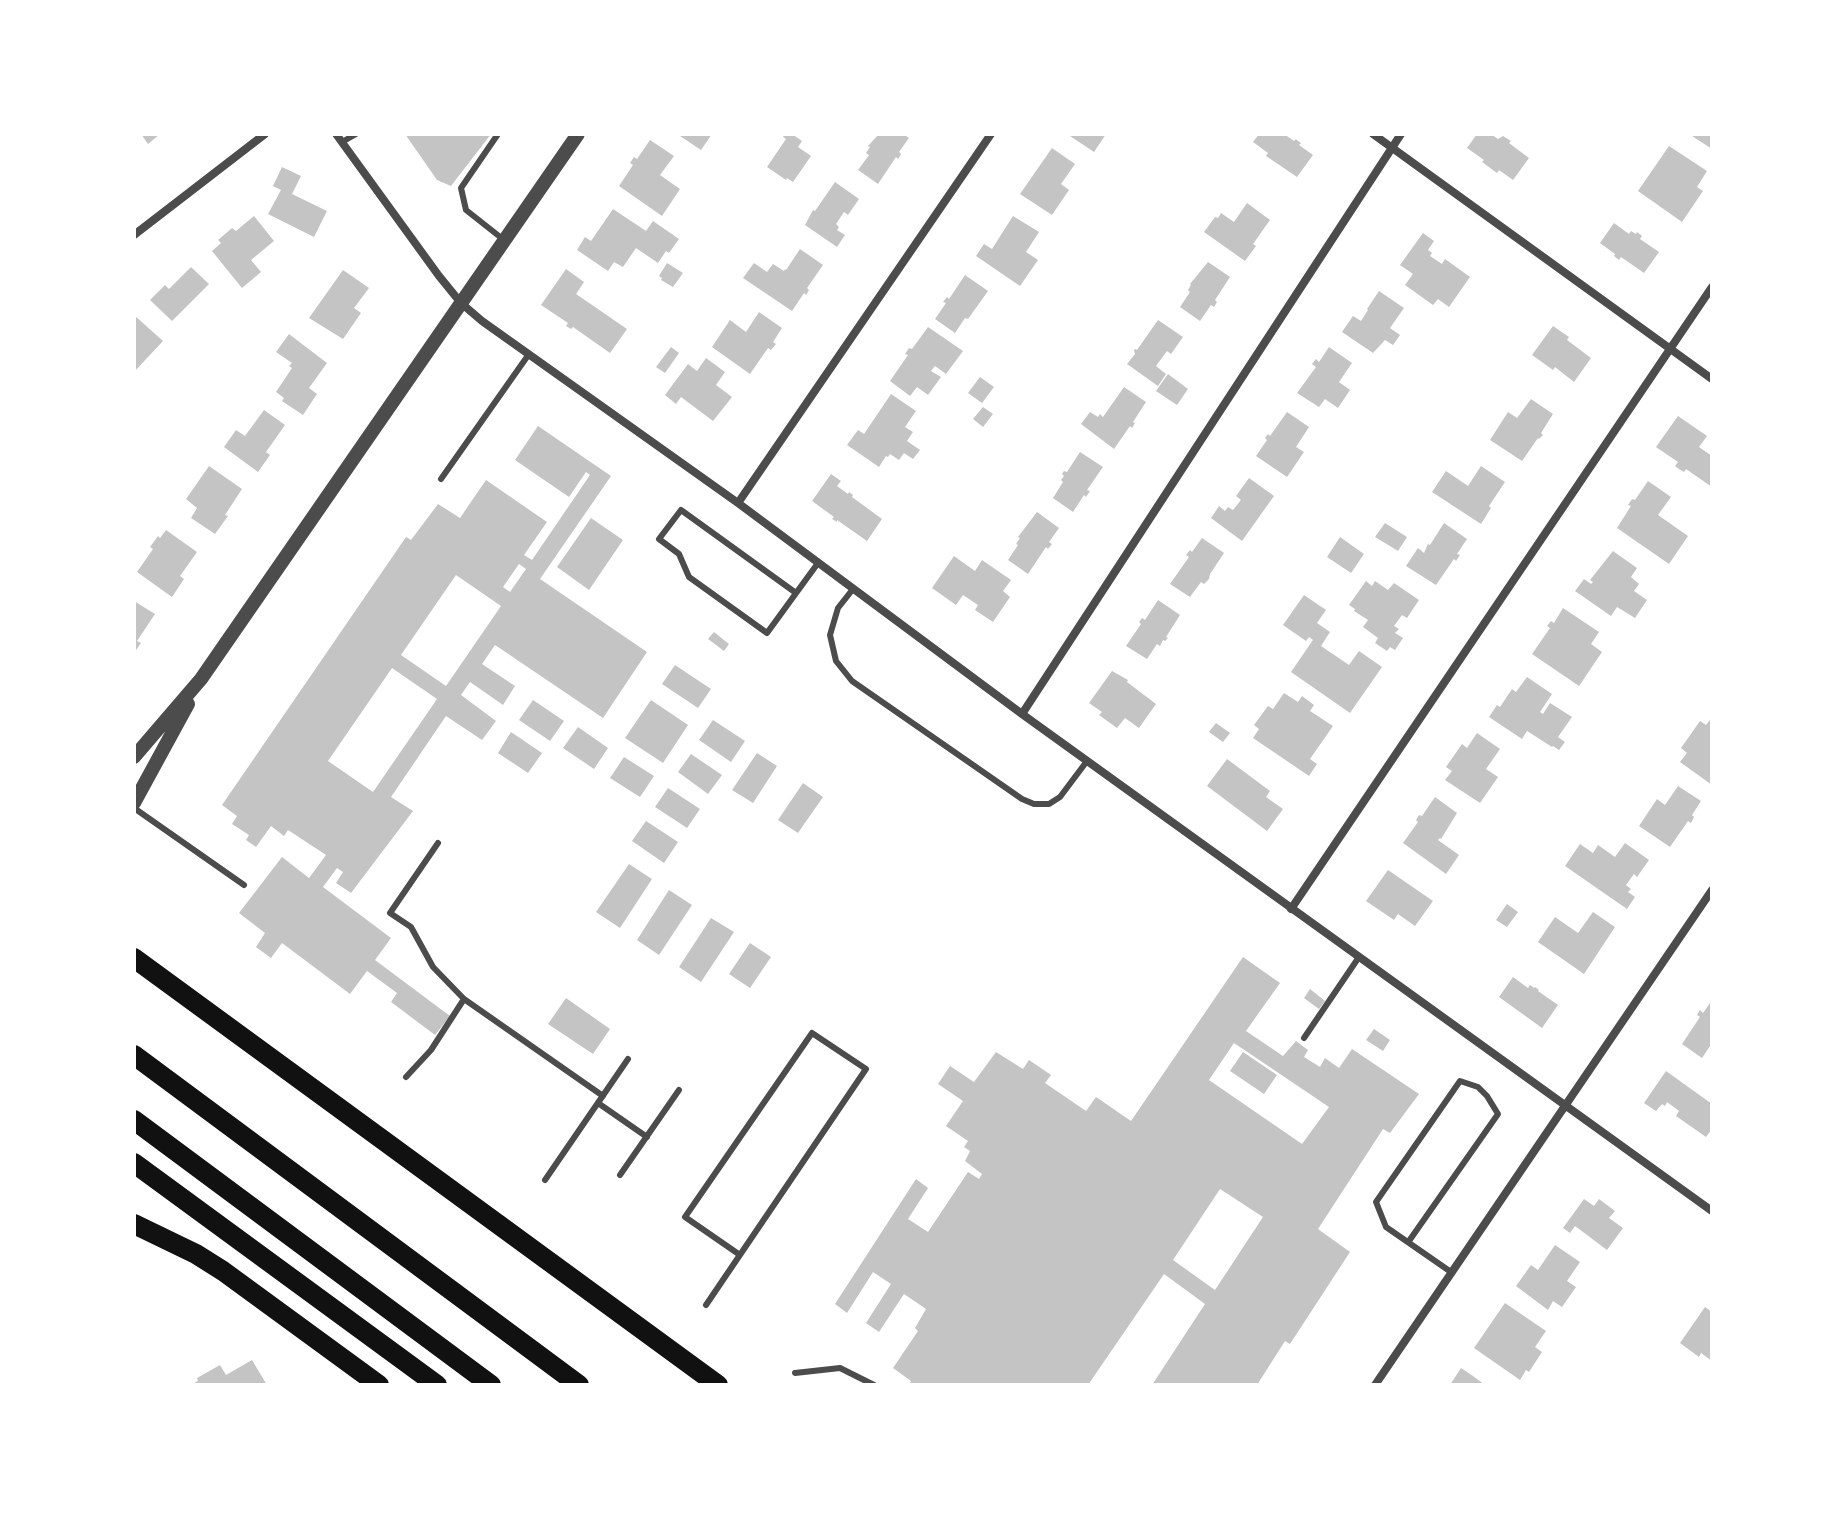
<!DOCTYPE html>
<style>
body{margin:0}
#map{position:relative;width:1846px;height:1519px;overflow:hidden;background:#fff;font-family:Jost,sans-serif}
canvas{display:block}
.frame{position:absolute;inset:0;border:136px solid #fff;pointer-events:none}
</style>
<div id="map">
<canvas width="1846" height="1519"></canvas>
<div class="frame"></div>
</div>
<script>
const g = document.querySelector('canvas').getContext('2d');
g.lineJoin = 'round';
function fillPath(path, color) {
  g.fillStyle = color;
  g.fill(path, 'evenodd');
}
function toPath(rows) {
  const path = new Path2D();
  for (const r of rows) {
    path.moveTo(r[0], r[1]);
    for (let i = 2; i < r.length; i += 2) path.lineTo(r[i], r[i + 1]);
  }
  return path;
}
function strokePath(path, color, width, dash) {
  g.strokeStyle = color;
  g.lineWidth = width;
  g.lineCap = dash ? 'butt' : 'round';
  g.setLineDash(dash || []);
  g.stroke(path);
}
fillPath(toPath([
 [141,134,160,134,148,144],
 [405,134,491,134,451,186,437,180],
 [677,134,712,134,701,150],
 [785,134,792,134,802,141,798,147,811,156,793,182,787,178,786,180,767,167,786,139,783,137],
 [879,134,903,134,909,138,899,152,901,154,900,156,898,159,896,157,878,184,858,170,869,155,866,153,870,147,868,146],
 [1067,134,1106,134,1094,152],
 [1259,134,1284,134,1294,141,1296,139,1298,141,1301,143,1299,145,1313,155,1297,177,1266,156,1268,153,1253,142],
 [1477,134,1491,134,1498,139,1503,136,1511,141,1509,143,1529,158,1513,180,1499,170,1497,173,1482,162,1484,160,1467,148],
 [1689,134,1712,134,1712,149],
 [650,140,674,156,660,175,680,189,662,216,619,186,633,165,630,163,634,157,637,159],
 [1669,146,1707,171,1697,187,1703,191,1682,222,1638,191],
 [1052,148,1075,164,1061,184,1069,190,1052,215,1020,194],
 [282,167,301,176,292,194,327,211,314,237,268,214,281,190,273,186],
 [835,182,859,199,848,215,844,212,836,224,839,227,837,230,845,235,837,247,805,225,813,210,815,211],
 [1247,203,1270,220,1253,244,1256,246,1245,261,1204,232,1215,217,1218,218,1221,213,1234,222],
 [613,209,646,231,653,221,679,239,669,253,666,251,658,263,636,248,623,267,614,262,608,271,577,250,585,237,591,241],
 [254,216,274,241,251,260,261,272,242,288,212,251,221,243,218,240,232,228,236,231],
 [1013,216,1039,232,1026,252,1038,260,1020,286,976,256,984,244,992,249],
 [1614,223,1629,234,1631,231,1636,234,1637,232,1642,236,1640,239,1659,252,1644,273,1621,257,1619,260,1614,256,1615,254,1600,243],
 [1423,233,1434,241,1428,250,1432,253,1430,256,1442,264,1445,259,1470,277,1449,307,1438,299,1433,305,1405,285,1413,274,1400,265],
 [800,249,823,265,807,288,809,290,806,295,804,293,792,311,743,278,754,263,767,272,773,264,784,271,785,269,786,270],
 [1208,262,1230,277,1215,300,1217,302,1214,307,1211,305,1200,321,1180,307,1190,292,1188,290,1191,285,1190,284],
 [667,263,683,273,673,287,661,280,662,278,659,276],
 [191,267,209,284,172,321,150,300,165,285,169,289],
 [566,269,584,282,576,294,627,329,610,353,573,327,571,329,566,326,568,323,541,305],
 [343,270,369,288,354,308,361,313,343,339,309,318],
 [965,275,988,291,968,319,965,318,955,333,935,319,946,303,943,302,947,297,949,299],
 [1379,291,1404,308,1390,328,1400,335,1393,345,1385,340,1373,353,1342,332,1353,316,1361,321,1368,310,1367,309],
 [759,312,782,328,773,342,776,344,771,350,768,348,750,374,712,347,730,320,746,332],
 [134,315,163,341,134,372],
 [1158,320,1183,337,1171,354,1167,351,1156,366,1166,374,1158,386,1127,364,1135,354,1134,350,1135,349,1137,350],
 [1553,326,1569,337,1567,340,1591,358,1574,382,1555,367,1553,370,1532,355],
 [928,327,963,351,946,374,935,366,931,371,941,377,928,395,917,387,910,396,890,381,908,355,905,354,909,348,912,349],
 [289,334,327,363,309,388,317,394,303,415,282,401,284,398,276,392,292,368,289,366,292,363,276,352],
 [671,347,679,353,665,373,656,367],
 [1329,347,1352,363,1339,382,1350,390,1338,408,1325,399,1319,407,1297,393,1316,367,1312,364,1316,359,1319,362],
 [706,358,725,372,716,385,732,397,713,421,681,397,676,404,665,395,688,364,697,371],
 [1168,374,1188,389,1177,405,1156,391],
 [980,377,994,387,982,403,968,393],
 [1124,387,1146,402,1133,422,1135,423,1132,428,1130,426,1114,449,1081,424,1090,412,1098,417,1100,414,1103,417],
 [891,394,916,411,905,427,913,432,907,441,920,450,913,459,904,453,899,460,890,454,888,457,886,456,879,467,847,445,858,430,864,434],
 [1531,399,1553,414,1541,433,1543,435,1539,439,1538,438,1522,461,1490,440,1508,412,1517,418],
 [983,407,993,414,983,427,973,419],
 [264,410,285,425,266,452,270,455,258,472,224,447,236,430,245,436],
 [1287,412,1309,427,1296,447,1304,452,1287,477,1256,456,1267,440,1265,438,1268,434,1270,436],
 [1678,416,1707,436,1699,447,1712,456,1712,487,1686,469,1684,472,1679,469,1675,466,1678,462,1656,447],
 [538,426,611,476,540,579,647,652,603,718,495,645,482,664,515,686,503,705,470,682,461,695,496,721,482,740,446,716,391,797,413,811,351,893,336,883,343,872,337,868,323,887,391,938,375,960,450,1016,435,1035,391,1002,397,993,367,971,350,994,282,943,271,958,256,947,265,933,239,913,282,857,309,878,326,855,288,830,284,836,271,826,256,847,246,840,249,835,232,824,237,816,222,805,406,537,411,540,438,504,460,518,486,480,547,522,524,555,532,560,590,475,586,472,569,497,515,460],
 [519,564,526,569,510,592,503,587],
 [456,575,501,606,446,686,401,655],
 [392,668,437,699,373,792,328,761],
 [1080,452,1103,467,1087,490,1090,491,1086,497,1084,495,1073,512,1053,498,1063,482,1061,480,1064,476,1062,474,1064,471,1067,472],
 [209,466,242,489,225,515,228,516,215,534,191,518,197,508,186,499],
 [1481,466,1505,482,1489,506,1491,508,1481,524,1432,492,1446,471,1468,486],
 [831,474,841,481,837,486,848,494,849,492,853,495,852,497,882,519,867,541,837,520,837,522,832,519,834,517,812,501],
 [1249,478,1274,496,1242,541,1211,518,1219,506,1225,511,1228,507,1233,510,1241,500,1236,496],
 [1648,481,1671,497,1658,515,1688,536,1669,564,1617,528,1631,506,1628,505,1632,499,1635,500],
 [1037,512,1059,528,1049,542,1052,544,1048,549,1046,547,1028,574,1008,560,1018,545,1016,544,1020,538,1018,537],
 [591,518,623,540,589,590,557,567],
 [1385,523,1407,537,1398,551,1375,537],
 [1444,523,1467,539,1457,554,1460,555,1456,561,1454,559,1436,585,1406,566,1418,548,1424,553,1428,544,1430,545],
 [166,530,197,552,180,576,184,579,172,597,137,572,153,549,150,547,158,536,160,538],
 [1340,537,1364,554,1351,573,1327,557],
 [1202,538,1224,553,1210,574,1209,579,1204,584,1201,582,1190,597,1170,584,1189,557,1186,555,1190,550,1192,552],
 [1613,551,1637,568,1631,577,1639,584,1634,591,1647,600,1635,618,1617,607,1611,616,1575,591,1584,579,1591,584,1593,582,1590,580],
 [954,556,975,571,982,560,1011,580,1003,591,1010,597,993,622,975,610,978,605,963,595,956,605,932,588],
 [1366,581,1372,586,1375,581,1388,590,1394,583,1419,600,1407,618,1402,615,1394,626,1399,629,1395,633,1403,638,1395,650,1390,647,1387,651,1375,643,1378,638,1363,627,1368,620,1354,611,1355,609,1349,605],
 [1304,595,1326,610,1317,623,1330,632,1321,646,1349,665,1359,651,1382,667,1350,713,1291,672,1313,640,1309,637,1306,641,1283,625],
 [1158,600,1180,615,1166,637,1168,638,1165,641,1163,640,1160,646,1157,644,1147,659,1126,646,1141,624,1139,622,1142,618,1145,620],
 [134,601,155,614,137,641,141,643,134,653],
 [1563,608,1599,632,1591,644,1602,652,1579,686,1532,654,1550,628,1547,626,1551,621,1554,623],
 [714,632,729,644,724,651,708,639],
 [675,665,711,689,698,708,662,684],
 [1112,671,1128,680,1127,682,1156,704,1139,728,1125,718,1117,728,1099,715,1102,712,1089,703],
 [1527,677,1552,694,1540,712,1543,714,1550,703,1572,717,1558,737,1565,742,1559,750,1553,746,1552,747,1527,731,1522,739,1489,717,1497,705,1500,707,1512,689,1516,692],
 [1284,693,1298,702,1302,696,1314,705,1310,711,1333,726,1310,759,1317,764,1309,776,1253,738,1259,729,1254,725,1268,706,1273,709],
 [533,700,564,721,550,741,519,720],
 [651,700,688,725,663,763,625,738],
 [1712,717,1712,785,1680,762,1687,753,1681,748,1700,721,1706,725],
 [713,720,745,741,731,762,699,740],
 [1216,723,1230,733,1223,742,1209,732],
 [578,727,608,748,594,769,563,748],
 [511,732,542,753,528,773,498,753],
 [1477,733,1500,749,1486,769,1498,777,1480,803,1445,780,1452,771,1446,767,1462,744,1467,748],
 [757,753,777,766,753,803,732,790],
 [691,754,722,775,708,794,678,772],
 [624,757,654,776,640,797,610,778],
 [1227,759,1270,791,1266,797,1283,809,1267,831,1207,786],
 [803,783,823,797,798,833,778,820],
 [1678,786,1701,801,1692,815,1694,817,1691,823,1688,821,1670,847,1639,826,1657,799,1665,805],
 [668,788,700,809,687,828,655,807],
 [1435,797,1457,813,1441,839,1440,838,1438,840,1459,855,1446,874,1403,843,1418,822,1416,820,1419,815,1422,816],
 [646,821,678,842,664,863,632,841],
 [1625,843,1649,860,1637,877,1634,874,1626,885,1631,889,1628,892,1635,897,1627,909,1565,866,1580,844,1593,853,1598,845,1615,857],
 [629,864,652,879,620,928,596,912],
 [1388,870,1433,901,1415,926,1398,914,1394,920,1366,901],
 [669,890,692,905,659,955,637,940],
 [1507,904,1518,912,1507,927,1496,920],
 [1593,912,1615,927,1584,974,1538,942,1555,917,1578,933],
 [711,918,734,932,701,982,679,967],
 [750,943,771,957,750,988,729,974],
 [1243,957,1280,983,1246,1031,1283,1056,1296,1041,1308,1050,1304,1057,1320,1067,1325,1058,1339,1068,1352,1049,1419,1094,1390,1133,1383,1129,1318,1229,1350,1252,1290,1344,1285,1341,1257,1385,1152,1385,1205,1304,1164,1274,1088,1385,909,1385,911,1381,893,1368,918,1331,915,1328,926,1309,904,1294,879,1332,866,1323,891,1284,873,1272,847,1313,835,1304,916,1179,928,1188,908,1219,928,1232,968,1172,979,1179,982,1174,965,1161,970,1151,964,1147,968,1141,946,1126,963,1101,938,1084,950,1066,974,1082,996,1052,1023,1069,1029,1060,1051,1075,1045,1083,1086,1111,1096,1097,1131,1121],
 [1234,1043,1329,1107,1302,1144,1209,1080],
 [1220,1189,1263,1217,1215,1290,1173,1260],
 [1513,977,1528,988,1530,985,1534,988,1535,987,1539,990,1538,991,1558,1005,1542,1028,1499,997],
 [1310,989,1325,1001,1319,1009,1304,998],
 [566,998,610,1029,593,1054,548,1024],
 [1712,1000,1712,1043,1702,1058,1682,1044,1700,1017,1697,1015,1700,1010,1703,1013],
 [1374,1029,1390,1040,1383,1051,1366,1040],
 [1243,1052,1277,1075,1264,1094,1230,1071],
 [1666,1071,1712,1104,1712,1129,1706,1137,1676,1116,1679,1111,1667,1102,1665,1106,1662,1104,1656,1111,1644,1103],
 [1584,1199,1594,1206,1599,1199,1615,1211,1609,1218,1623,1228,1607,1250,1575,1226,1570,1233,1563,1228],
 [1555,1245,1580,1262,1567,1281,1576,1287,1562,1307,1553,1301,1548,1310,1516,1286,1531,1265,1538,1270],
 [1505,1303,1546,1331,1535,1347,1542,1352,1529,1372,1526,1370,1520,1380,1474,1348],
 [1705,1307,1712,1312,1712,1361,1701,1353,1699,1357,1680,1343],
 [252,1360,267,1385,190,1385,198,1381,197,1378,220,1365,226,1375],
 [1461,1368,1473,1376,1485,1385,1450,1385]
]), '#c4c4c4');
strokePath(toPath([
 [498,134,461,188,466,210,504,240],
 [342,142,356,134],
 [441,479,529,354],
 [853,589,838,608,830,635,836,661,852,681,1022,799,1034,804,1049,804,1060,797,1087,761],
 [796,593,681,510,659,539,679,554,689,577,767,633,818,563],
 [134,808,244,885],
 [438,843,390,913,411,927,433,967,464,999,603,1096],
 [1304,1038,1359,957],
 [406,1077,431,1050,464,999],
 [598,1103,647,1137],
 [620,1175,679,1090],
 [545,1180,628,1059],
 [1409,1241,1498,1114,1487,1096,1478,1087,1460,1081,1376,1202,1386,1227,1451,1272],
 [706,1305,866,1069,812,1033,685,1217,740,1255],
 [795,1373,840,1368,874,1385]
]), '#4c4c4c', 6);
strokePath(toPath([
 [336,134,439,276,461,303,482,321,738,503,1022,714,1712,1211],
 [1373,134,1712,379],
 [134,235,265,134],
 [738,503,991,134],
 [1022,714,1401,134],
 [1291,909,1712,287],
 [1375,1385,1712,890]
]), '#4c4c4c', 8);
strokePath(toPath([
 [134,757,201,679,578,134],
 [134,803,188,704]
]), '#4c4c4c', 14);
strokePath(toPath([
 [134,958,718,1385],
 [134,1055,579,1385],
 [134,1120,491,1385],
 [134,1163,437,1385],
 [134,1224,196,1254,223,1271,379,1385]
]), '#111', 20);
</script>
